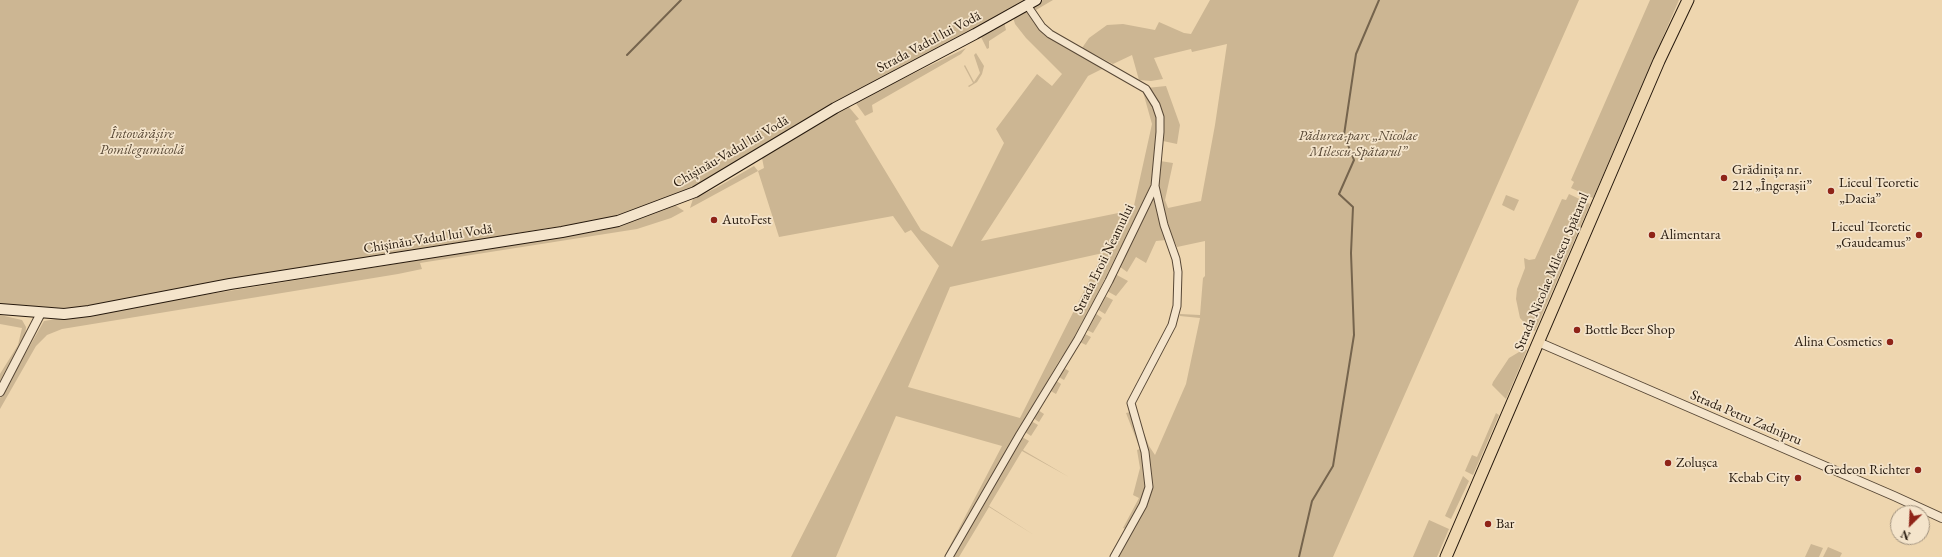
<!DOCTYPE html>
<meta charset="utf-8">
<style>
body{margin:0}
#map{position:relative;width:1942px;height:557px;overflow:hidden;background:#eed6af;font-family:"EB Garamond",serif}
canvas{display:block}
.north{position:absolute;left:1890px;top:505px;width:40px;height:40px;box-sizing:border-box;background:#f4e4cb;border:1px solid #a2937f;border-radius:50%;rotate:204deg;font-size:11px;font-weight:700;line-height:16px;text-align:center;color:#26190d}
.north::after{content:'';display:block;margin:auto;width:14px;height:18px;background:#8f2418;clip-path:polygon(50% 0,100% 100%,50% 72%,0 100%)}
</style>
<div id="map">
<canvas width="1942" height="557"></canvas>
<div class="north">N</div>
</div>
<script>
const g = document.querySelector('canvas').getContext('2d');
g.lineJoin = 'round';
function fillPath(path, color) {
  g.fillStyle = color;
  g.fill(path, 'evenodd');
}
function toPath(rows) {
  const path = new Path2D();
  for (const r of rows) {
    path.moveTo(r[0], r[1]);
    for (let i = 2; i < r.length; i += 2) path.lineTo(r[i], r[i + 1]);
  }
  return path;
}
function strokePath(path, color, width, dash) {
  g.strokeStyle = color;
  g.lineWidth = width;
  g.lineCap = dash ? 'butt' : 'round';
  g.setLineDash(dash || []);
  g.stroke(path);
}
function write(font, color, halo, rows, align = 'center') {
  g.font = font + ' "EB Garamond",serif';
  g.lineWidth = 3.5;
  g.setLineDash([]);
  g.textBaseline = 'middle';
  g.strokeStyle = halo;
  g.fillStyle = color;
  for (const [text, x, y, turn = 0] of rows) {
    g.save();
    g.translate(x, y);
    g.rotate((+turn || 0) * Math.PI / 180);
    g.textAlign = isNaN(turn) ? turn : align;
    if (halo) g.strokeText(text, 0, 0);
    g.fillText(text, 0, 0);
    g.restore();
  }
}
fillPath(toPath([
 [0,0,1028,0,935,50,829,105,691,188,621,215,593,221,235,278,92,306,63,308,0,304],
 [1043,0,1053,0,1036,10,1033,5],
 [1210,0,1579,0,1333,557,1118,557,1151,489,1151,474,1147,450,1137,415,1149,446,1155,455,1186,384,1200,318,1180,316,1180,314,1200,315,1203,278,1205,276,1205,241,1177,247,1167,225,1157,184,1160,161,1173,163,1165,200,1168,208,1201,201,1215,125,1227,44,1192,52,1191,49,1154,58,1163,79,1151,81,1139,80,1132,55,1113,64,1082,48,1089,38,1107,25,1123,24,1155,30,1159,22,1184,33,1191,34],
 [1650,0,1679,0,1593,198,1571,188,1574,182,1571,180],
 [1025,10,1042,30,1058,43,1104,68,1088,76,981,241,1133,210,1152,124,1143,92,1157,113,1158,119,1152,181,1147,193,1076,337,1059,361,946,557,944,557,1002,446,896,416,836,557,791,557,939,266,911,230,905,233,893,216,779,237,758,171,690,208,693,199,716,188,754,166,758,171,764,168,762,158,848,106,859,119,855,121,921,230,952,247,1004,143,996,129,1037,74,1052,86,1062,74,1026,38,1015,24,1013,17],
 [1103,253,1020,418,908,387,950,287],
 [1004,22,1006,30,989,41,989,48,987,49,980,35],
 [966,48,961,54,872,105,873,112,865,116,855,102],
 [976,53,984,66,982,74,977,82,969,87,968,86,973,83,964,66,965,65,974,82,980,73,974,55],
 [1166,86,1180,125,1177,144,1163,141,1164,123,1162,113,1147,88],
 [1153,194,1166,240,1156,241,1146,263,1136,257,1127,272,1119,266],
 [1569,194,1590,204,1535,331,1531,330,1520,318,1516,299,1517,289,1525,268,1524,258,1529,260,1535,259,1562,199,1566,200],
 [1506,195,1519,200,1514,211,1502,205],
 [675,205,684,211,671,218,637,229,420,263,422,269,398,274,62,329,47,335,36,346,0,409,0,398,44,321,592,232,621,225],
 [1115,274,1128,281,1116,296,1107,291],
 [1105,296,1113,300,1105,314,1097,309],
 [1095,313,1102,318,1093,333,1087,330],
 [0,315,22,320,26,327,25,339,0,383,0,374,18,345,22,328,0,324],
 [1085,334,1091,337,1086,345,1080,342],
 [1524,349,1527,350,1506,399,1492,385,1493,382,1509,358],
 [1062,367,1069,371,1064,380,1057,376],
 [1055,380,1061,384,1056,394,1049,390],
 [1038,410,1044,414,1039,422,1033,418],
 [1130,412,1142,447,1146,485,1145,495,1126,529,1123,528,1139,498,1133,495,1140,468,1137,450,1140,449,1126,413],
 [1496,413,1499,415,1473,475,1465,471,1472,455,1477,457],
 [1031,421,1038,425,1031,436,1025,432],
 [1022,437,1029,441,1023,450,1069,477,1022,451,989,506,1034,535,989,507,959,557,952,557],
 [1463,476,1469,481,1451,519,1445,516],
 [1429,520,1449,529,1437,557,1413,557],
 [1811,544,1823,548,1819,557,1805,557],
 [1828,547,1842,553,1840,557,1823,557]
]), '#ccb693');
strokePath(toPath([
 [627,55,681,0],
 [1299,557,1312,501,1333,466,1354,335,1351,253,1353,207,1339,194,1354,160,1344,135,1356,54,1379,0]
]), '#75644d', 2);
const minor = toPath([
 [949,557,1020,434,1078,339,1109,281,1155,186,1160,132,1160,117,1156,105,1146,89,1050,34,1042,27,1027,5],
 [1114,557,1143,505,1149,487,1145,452,1131,403,1172,325,1177,306,1178,272,1176,259,1164,225,1155,186]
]);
const tertiary = toPath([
 [1538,342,1894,496,1942,518],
 [0,392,41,313]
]);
const secondary = toPath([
 [0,309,64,314,89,311,230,284,562,232,618,221,695,192,835,108,975,34,1036,0]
]);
const primary = toPath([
 [1446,557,1659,61,1688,0]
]);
strokePath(minor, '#584836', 9);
strokePath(tertiary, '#584836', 10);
strokePath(secondary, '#26190d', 12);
strokePath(primary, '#26190d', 13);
strokePath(minor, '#f4e4cb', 7);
strokePath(tertiary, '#f4e4cb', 8);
strokePath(secondary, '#f4e4cb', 10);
strokePath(primary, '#eed6af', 11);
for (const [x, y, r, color] of [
 [1724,178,4,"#8f2418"],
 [1831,191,4,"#8f2418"],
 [714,220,4,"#8f2418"],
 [1652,235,4,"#8f2418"],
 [1919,235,4,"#8f2418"],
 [1577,330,4,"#8f2418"],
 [1890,342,4,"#8f2418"],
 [1668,463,4,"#8f2418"],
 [1918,470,4,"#8f2418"],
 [1798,478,4,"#8f2418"],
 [1488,524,4,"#8f2418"]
]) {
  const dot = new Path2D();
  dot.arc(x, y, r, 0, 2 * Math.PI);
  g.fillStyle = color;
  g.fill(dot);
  strokePath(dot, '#f4e4cb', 1.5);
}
write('14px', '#26190d', '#f4e4cb', [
 ["Strada Vadul lui Vodă",929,42,-28],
 ["Chișinău-Vadul lui Vodă",731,152,-30],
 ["Chișinău-Vadul lui Vodă",428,239,-9],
 ["Strada Eroii Neamului",1104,259,-64],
 ["Strada Nicolae Milescu Spătarul",1552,272,-67],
 ["Strada Petru Zadnipru",1746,418,23]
]);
write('italic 14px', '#584835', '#f4e4cb', [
 ["Întovărășire",142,134],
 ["Pomilegumicolă",142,150],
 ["Pădurea-parc „Nicolae",1358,136],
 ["Milescu-Spătarul”",1358,152]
]);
write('14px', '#26190d', '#f4e4cb', [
 ["Grădinița nr.",1732,170],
 ["212 „Îngerașii”",1732,186],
 ["Liceul Teoretic",1839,183],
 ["„Dacia”",1839,199],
 ["AutoFest",722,220],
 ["Liceul Teoretic",1911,227,"right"],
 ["„Gaudeamus”",1911,243,"right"],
 ["Alimentara",1660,235],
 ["Bottle Beer Shop",1585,330],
 ["Alina Cosmetics",1882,342,"right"],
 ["Zolușca",1676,463],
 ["Gedeon Richter",1910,470,"right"],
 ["Kebab City",1790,478,"right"],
 ["Bar",1496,524]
], 'left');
</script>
